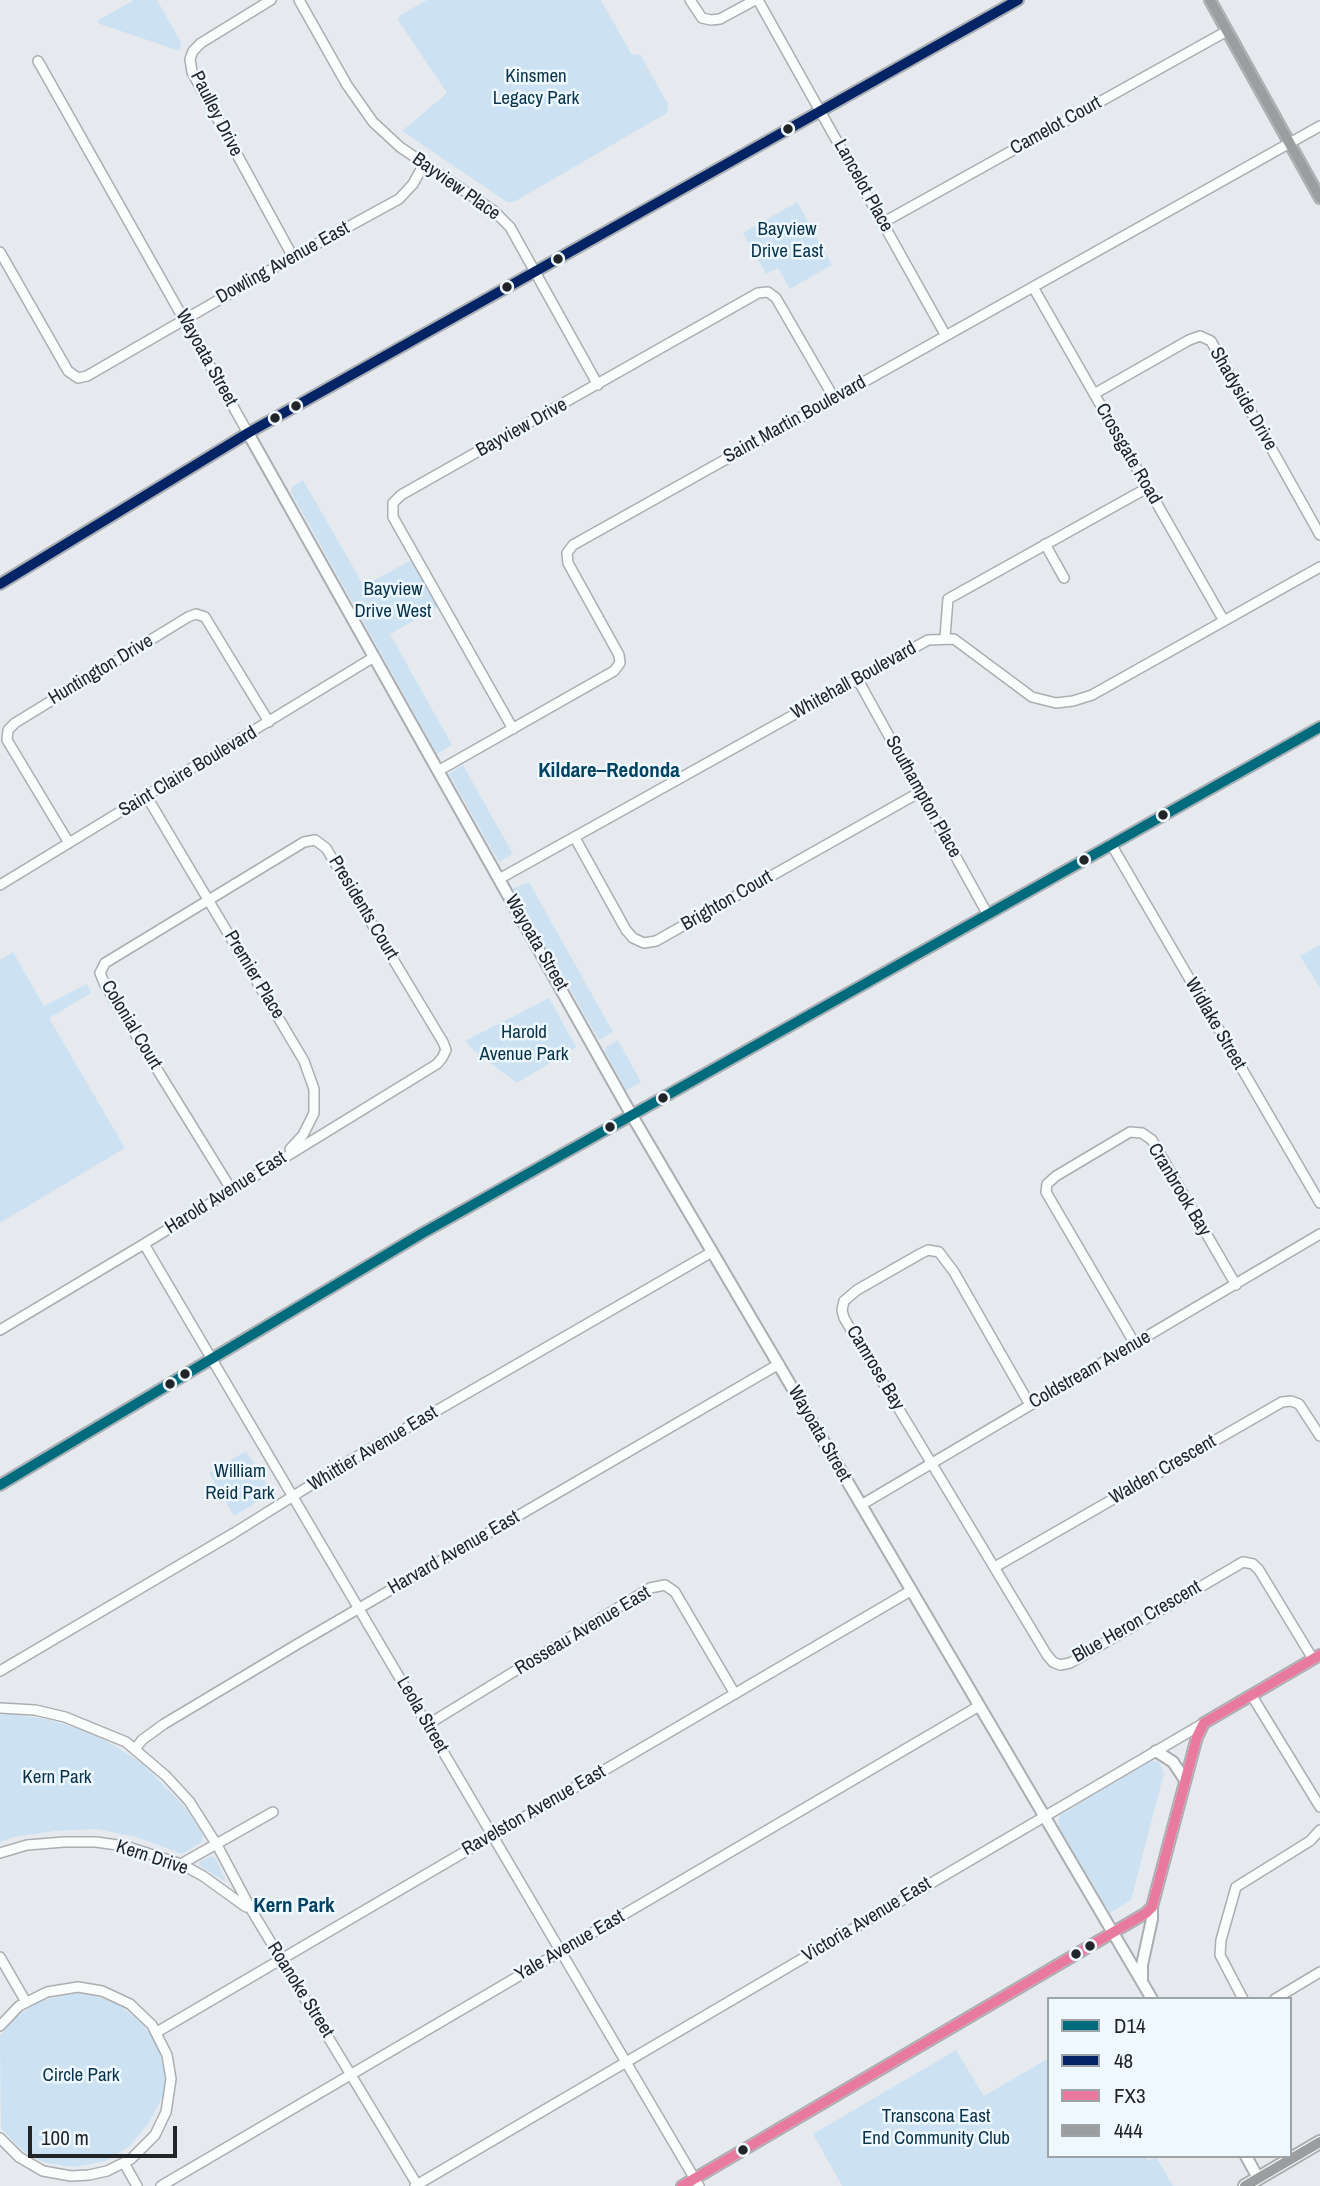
<!DOCTYPE html>
<meta charset="utf-8">
<style>
body{margin:0}
#map{position:relative;width:1320px;height:2186px;overflow:hidden;background:#e6eaee;font-family:"Archivo Narrow",sans-serif}
canvas{display:block}
.legend{position:absolute;left:1047px;top:1997px;width:245px;height:161px;box-sizing:border-box;background:#eff8fe;border:2px solid #9da4a8;margin:0;padding:9px 12px;list-style:none;font-size:21px;color:#222527}
.legend li{display:flex;align-items:center;gap:14px;height:35px}
.legend b{width:35px;border:2px solid #9da4a8}
.scale{position:absolute;left:28px;top:2126px;width:149px;height:32px;box-sizing:border-box;border:4px solid #222527;border-top:0;padding-left:9px;font-size:21px;line-height:24px;white-space:nowrap;color:#222527;-webkit-text-stroke:5px #eff8fe;paint-order:stroke}
</style>
<div id="map">
<canvas width="1320" height="2186"></canvas>
<ul class="legend">
<li><b style="height:9px;background:#026c7e"></b>D14</li>
<li><b style="height:9px;background:#052465"></b>48</li>
<li><b style="height:9px;background:#e87aa0"></b>FX3</li>
<li><b style="height:9px;background:#9c9d9e"></b>444</li>
</ul>
<div class="scale">100 m</div>
</div>
<script>
const g = document.querySelector('canvas').getContext('2d');
g.lineJoin = 'round';
function fillPath(path, color) {
  g.fillStyle = color;
  g.fill(path, 'evenodd');
}
function toPath(rows) {
  const path = new Path2D();
  for (const r of rows) {
    path.moveTo(r[0], r[1]);
    for (let i = 2; i < r.length; i += 2) path.lineTo(r[i], r[i + 1]);
  }
  return path;
}
function strokePath(path, color, width, dash) {
  g.strokeStyle = color;
  g.lineWidth = width;
  g.lineCap = dash ? 'butt' : 'round';
  g.setLineDash(dash || []);
  g.stroke(path);
}
function write(font, color, halo, rows, align = 'center') {
  g.font = font + ' "Archivo Narrow",sans-serif';
  g.lineWidth = 5;
  g.setLineDash([]);
  g.textBaseline = 'middle';
  g.strokeStyle = halo;
  g.fillStyle = color;
  for (const [text, x, y, turn = 0] of rows) {
    g.save();
    g.translate(x, y);
    g.rotate((+turn || 0) * Math.PI / 180);
    g.textAlign = isNaN(turn) ? turn : align;
    if (halo) g.strokeText(text, 0, 0);
    g.fillText(text, 0, 0);
    g.restore();
  }
}
fillPath(toPath([
 [134,0,157,0,181,42,180,51,100,24,97,21],
 [427,0,601,0,632,55,640,54,668,104,667,113,514,202,507,202,402,131,447,93,398,20,399,16],
 [797,202,832,265,790,289,778,268,766,274,743,233],
 [303,480,364,586,411,560,438,607,390,634,452,745,437,754,291,492,292,487],
 [463,765,513,854,499,862,449,774],
 [529,882,613,1032,599,1040,513,889],
 [1320,945,1320,988,1300,956],
 [13,952,44,1006,87,984,91,993,49,1018,125,1148,0,1223,0,960],
 [549,998,576,1047,517,1083,473,1050,465,1041],
 [618,1040,641,1082,626,1090,605,1052,606,1047],
 [246,1451,272,1493,234,1516,209,1473],
 [10,1714,46,1719,77,1728,105,1740,142,1763,184,1806,203,1834,202,1842,182,1854,136,1837,97,1829,55,1831,14,1837,0,1842,0,1715],
 [1151,1761,1159,1762,1164,1773,1131,1900,1110,1913,1058,1826,1060,1815],
 [212,1856,216,1859,226,1882,199,1865,200,1861],
 [78,1993,93,1995,120,2005,141,2022,155,2041,164,2067,165,2079,164,2094,149,2122,130,2146,106,2161,74,2167,47,2163,34,2158,19,2148,1,2128,0,2036,16,2017,28,2008,43,2000],
 [956,2050,984,2096,1049,2058,1049,2156,1145,2156,1148,2161,1156,2157,1173,2186,842,2186,813,2134]
]), '#cce2f2');
const minor = toPath([
 [271,0,201,43,193,51,190,59,192,72,293,257],
 [299,0,347,85,373,122,400,147,494,211,510,227,598,385],
 [690,0,702,18,711,20,720,19,755,0],
 [758,0,946,336],
 [38,61,248,433],
 [884,222,1227,31],
 [0,252,68,371,78,378,87,376,293,257,399,199,413,184,424,164],
 [1033,287,1224,621],
 [1094,394,1189,340,1200,336,1211,341,1320,535],
 [1045,544,1064,578],
 [945,637,948,599,1147,488],
 [858,680,988,915],
 [513,729,393,517,393,503,401,495,758,293,768,292,776,298,834,398],
 [438,771,614,671,620,663,619,655,568,563,567,553,573,545,1320,126],
 [147,797,304,1061,314,1089,314,1113,303,1135,290,1149],
 [575,838,626,930,633,938,644,943,656,941,920,792],
 [69,843,7,740,8,730,15,723,188,617,196,614,205,617,269,722],
 [1111,844,1320,1203],
 [499,879,928,640,954,639,1032,697,1056,703,1073,701,1092,695,1320,567],
 [0,885,374,657],
 [144,1244,699,2186],
 [0,1330,144,1244,437,1064,442,1058,446,1050,443,1042,326,848,315,840,304,842,105,963,100,973,105,985,231,1189],
 [1135,1344,1046,1192,1047,1184,1056,1176,1130,1132,1142,1133,1152,1140,1236,1285],
 [1030,1405,954,1272,939,1252,928,1250,920,1254,857,1290,844,1301,842,1310,844,1318,1047,1655,1053,1662,1060,1665,1070,1663,1243,1562,1253,1564,1259,1570,1313,1659],
 [861,1505,1320,1234],
 [995,1567,1282,1402,1291,1401,1299,1404,1320,1436],
 [0,1671,234,1533,351,1460,712,1252],
 [1252,1696,1320,1807],
 [0,1708,35,1710,65,1717,126,1742,166,1776,189,1801,217,1845,252,1911,418,2186],
 [427,1725,650,1588,665,1585,675,1592,735,1694],
 [136,1748,142,1740,164,1724,301,1642,779,1364],
 [0,1853,27,1845,64,1842,96,1842,125,1846,181,1864,203,1876,246,1907],
 [181,1864,273,1812],
 [0,1957,26,2002],
 [1243,1999,1220,1955,1221,1940,1236,1887,1310,1841,1320,1830],
 [1275,1999,1320,1972],
 [0,2026,19,2006,47,1992,78,1987,102,1991,130,2004,152,2025,167,2055,171,2079,166,2112,155,2135,131,2159,107,2171,89,2175,71,2176,43,2171,19,2157,0,2138],
 [157,2032,912,1590],
 [124,2163,137,2186],
 [161,2186,979,1706],
 [415,2186,1204,1723]
]);
const tertiary = toPath([
 [1210,0,1320,198],
 [248,433,631,1114,1152,1999],
 [0,584,248,433,1018,0],
 [0,1485,421,1234,1320,727],
 [1156,1751,1173,1762,1185,1780],
 [1142,1979,1142,1965,1152,1919,1152,1907,1197,1737,1204,1723,1320,1655],
 [1246,2156,1258,2178],
 [682,2186,1146,1913,1152,1907]
]);
const secondary = toPath([
 [1245,2186,1320,2142]
]);
strokePath(minor, '#abaeb1', 12);
strokePath(tertiary, '#abaeb1', 14);
strokePath(secondary, '#abaeb1', 16);
strokePath(minor, '#fbfcfc', 9);
strokePath(tertiary, '#fbfcfc', 10);
strokePath(secondary, '#fbfcfc', 12);
strokePath(toPath([
 [0,1485,421,1234,1320,727]
]), '#026c7e', 10);
strokePath(toPath([
 [0,584,248,433,1018,0]
]), '#052465', 10);
strokePath(toPath([
 [1204,1723,1320,1655],
 [682,2186,1146,1913,1152,1907,1197,1737,1204,1723]
]), '#e87aa0', 10);
strokePath(toPath([
 [1210,0,1320,198],
 [1245,2186,1320,2142]
]), '#9c9d9e', 10);
for (const [x, y, r, color] of [
 [788,129,6,"#222527"],
 [558,259,6,"#222527"],
 [507,287,6,"#222527"],
 [296,406,6,"#222527"],
 [275,418,6,"#222527"],
 [1163,815,6,"#222527"],
 [1084,860,6,"#222527"],
 [663,1098,6,"#222527"],
 [610,1127,6,"#222527"],
 [185,1374,6,"#222527"],
 [170,1384,6,"#222527"],
 [1090,1946,6,"#222527"],
 [1076,1954,6,"#222527"],
 [743,2150,6,"#222527"]
]) {
  const dot = new Path2D();
  dot.arc(x, y, r, 0, 2 * Math.PI);
  g.fillStyle = color;
  g.fill(dot);
  strokePath(dot, '#eff8fe', 2.5);
}
write('19px', '#07334a', '#eff8fe', [
 ["Kinsmen",536,77],
 ["Legacy Park",536,99],
 ["Bayview",787,230],
 ["Drive East",787,252],
 ["Bayview",393,590],
 ["Drive West",393,612],
 ["Harold",524,1033],
 ["Avenue Park",524,1055],
 ["William",240,1472],
 ["Reid Park",240,1494],
 ["Kern Park",57,1778],
 ["Circle Park",81,2076],
 ["Transcona East",936,2117],
 ["End Community Club",936,2139]
]);
write('19px', '#222527', '#eff8fe', [
 ["Paulley Drive",216,114,63],
 ["Camelot Court",1056,126,-29],
 ["Lancelot Place",863,186,61],
 ["Bayview Place",456,187,35],
 ["Dowling Avenue East",283,263,-29],
 ["Wayoata Street",206,358,61],
 ["Shadyside Drive",1243,399,60],
 ["Saint Martin Boulevard",795,420,-29],
 ["Bayview Drive",522,428,-29],
 ["Crossgate Road",1128,454,60],
 ["Huntington Drive",101,670,-31],
 ["Whitehall Boulevard",854,681,-29],
 ["Saint Claire Boulevard",188,772,-31],
 ["Southampton Place",923,797,61],
 ["Brighton Court",727,901,-30],
 ["Presidents Court",363,908,59],
 ["Wayoata Street",536,943,60],
 ["Premier Place",254,975,59],
 ["Widlake Street",1215,1024,60],
 ["Colonial Court",131,1025,59],
 ["Cranbrook Bay",1179,1190,59],
 ["Harold Avenue East",226,1193,-32],
 ["Camrose Bay",875,1368,59],
 ["Coldstream Avenue",1090,1370,-30],
 ["Wayoata Street",819,1434,60],
 ["Whittier Avenue East",373,1449,-31],
 ["Walden Crescent",1163,1470,-30],
 ["Harvard Avenue East",454,1553,-30],
 ["Blue Heron Crescent",1137,1622,-30],
 ["Rosseau Avenue East",583,1631,-31],
 ["Leola Street",422,1715,60],
 ["Ravelston Avenue East",534,1811,-30],
 ["Kern Drive",152,1858,18],
 ["Victoria Avenue East",867,1920,-31],
 ["Yale Avenue East",570,1946,-30],
 ["Roanoke Street",300,1990,58]
]);
write('bold 21px', '#004261', '#eff8fe', [
 ["Kildare–Redonda",609,771],
 ["Kern Park",294,1906]
]);
</script>
